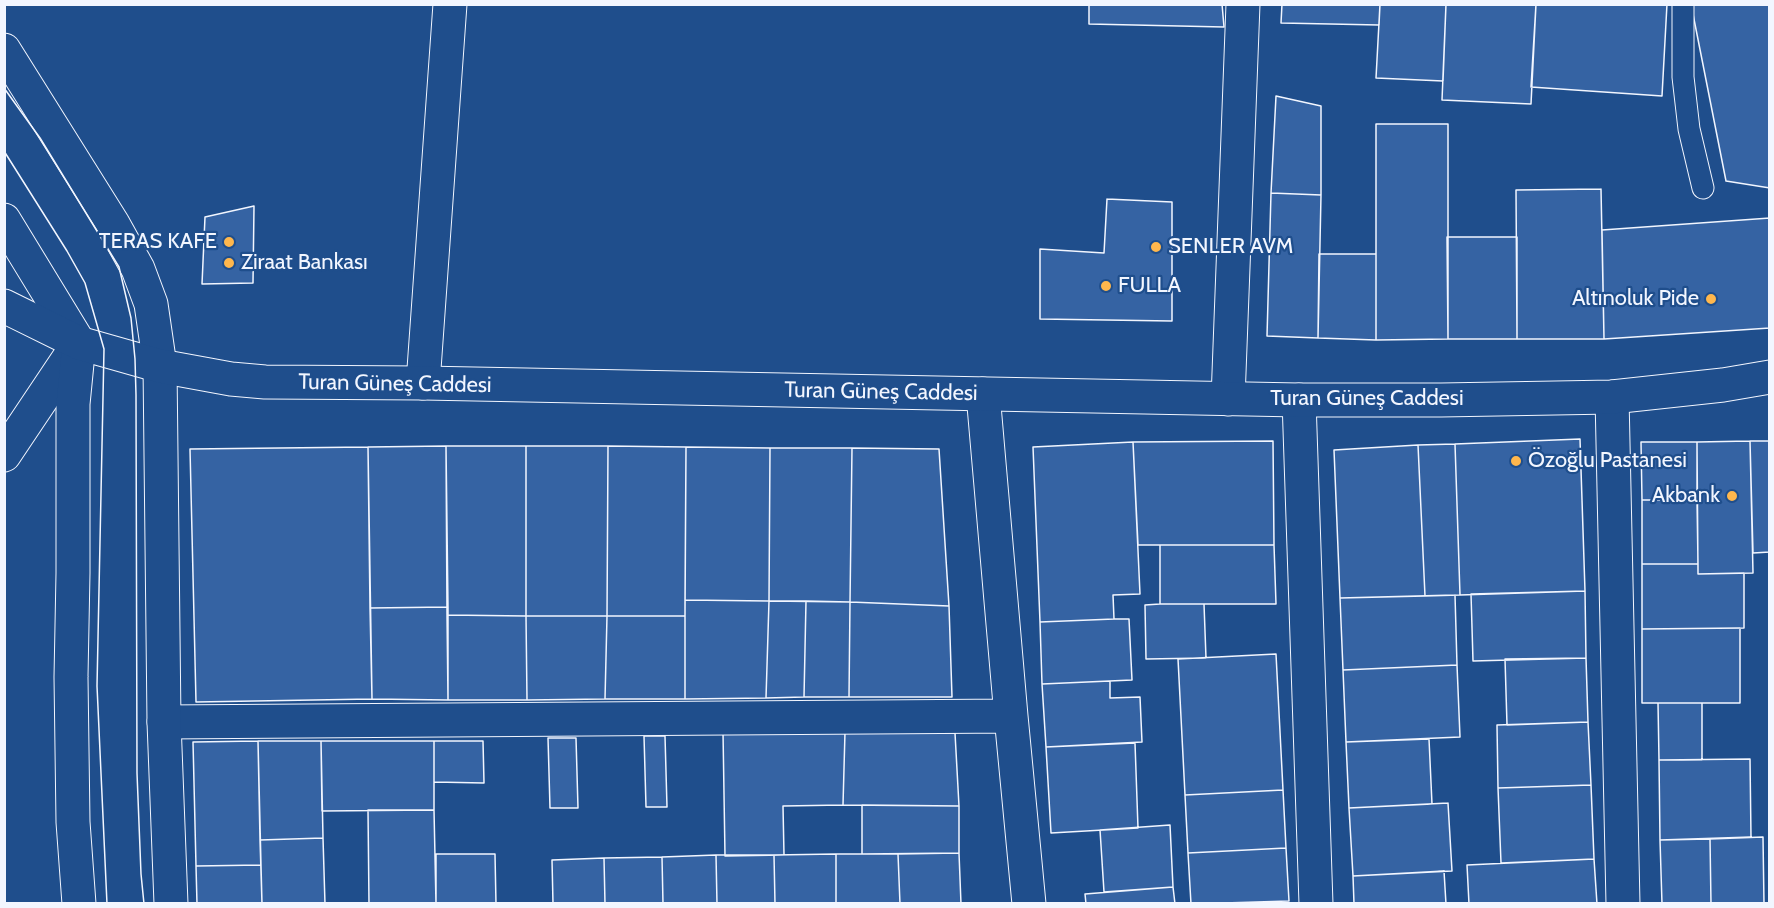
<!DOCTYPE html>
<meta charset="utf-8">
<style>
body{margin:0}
#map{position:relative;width:1774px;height:908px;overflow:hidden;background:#1f4e8c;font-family:Cabin,sans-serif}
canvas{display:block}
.frame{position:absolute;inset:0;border:6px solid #f2f6ff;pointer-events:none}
</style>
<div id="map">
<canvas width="1774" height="908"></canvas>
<div class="frame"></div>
</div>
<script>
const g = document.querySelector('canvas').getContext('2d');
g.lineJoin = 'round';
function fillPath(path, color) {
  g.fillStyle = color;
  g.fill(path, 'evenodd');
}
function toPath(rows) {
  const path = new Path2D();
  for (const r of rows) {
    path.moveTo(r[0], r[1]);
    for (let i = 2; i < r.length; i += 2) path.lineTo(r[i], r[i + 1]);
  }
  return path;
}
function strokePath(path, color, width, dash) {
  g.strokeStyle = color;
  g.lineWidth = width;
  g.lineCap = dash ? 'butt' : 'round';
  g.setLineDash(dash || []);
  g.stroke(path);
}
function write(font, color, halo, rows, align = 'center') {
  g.font = font + ' Cabin,sans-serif';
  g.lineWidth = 4.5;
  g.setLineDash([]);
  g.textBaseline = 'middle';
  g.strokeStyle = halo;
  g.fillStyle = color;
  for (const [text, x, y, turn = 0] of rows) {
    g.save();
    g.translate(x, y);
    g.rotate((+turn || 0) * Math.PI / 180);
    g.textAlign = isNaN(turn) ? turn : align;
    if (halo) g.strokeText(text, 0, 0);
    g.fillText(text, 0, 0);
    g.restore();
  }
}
const building = toPath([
 [1089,4,1222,4,1224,27,1089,24,1089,4],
 [1282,4,1380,4,1379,25,1281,23,1282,4],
 [1380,4,1446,4,1443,81,1376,78,1380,4],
 [1446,4,1536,4,1531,104,1442,100,1446,4],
 [1536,4,1667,4,1662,96,1531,87,1536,4],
 [1691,4,1770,4,1770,188,1726,181,1691,4],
 [1276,96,1321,106,1321,195,1271,193,1276,96],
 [1376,124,1448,124,1448,339,1376,340,1376,124],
 [1601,189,1604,339,1517,339,1516,190,1601,189],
 [1271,193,1321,195,1318,338,1267,336,1271,193],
 [1107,199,1172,202,1172,321,1040,319,1040,249,1104,253,1107,199],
 [254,206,253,283,202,284,205,217,254,206],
 [1770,218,1770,328,1604,339,1602,230,1770,218],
 [1447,237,1517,237,1517,339,1448,339,1447,237],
 [1319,254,1376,254,1376,340,1318,338,1319,254],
 [1580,439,1585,591,1460,595,1455,444,1580,439],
 [1273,441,1274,545,1138,545,1133,442,1273,441],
 [1750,441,1770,441,1770,552,1753,553,1750,441],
 [1750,441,1753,573,1698,574,1697,442,1750,441],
 [1133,442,1140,594,1113,595,1114,619,1040,622,1033,447,1133,442],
 [1641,442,1697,442,1697,500,1642,500,1641,442],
 [1455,444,1460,595,1425,596,1418,445,1455,444],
 [1418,445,1425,596,1340,598,1334,450,1418,445],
 [446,446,448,607,370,608,368,447,446,446],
 [446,446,526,446,526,616,447,615,446,446],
 [526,446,608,446,607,616,526,616,526,446],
 [608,446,686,447,685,616,607,616,608,446],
 [368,447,372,699,196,702,190,449,368,447],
 [686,447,770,448,769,601,685,600,686,447],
 [770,448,852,448,850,602,769,601,770,448],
 [852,448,939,449,949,606,850,602,852,448],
 [1642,500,1697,500,1698,564,1642,564,1642,500],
 [1160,545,1274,545,1276,604,1160,604,1160,545],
 [1642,564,1698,564,1698,574,1744,573,1744,628,1642,629,1642,564],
 [1585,591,1586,658,1473,661,1471,594,1585,591],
 [1455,595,1457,665,1343,670,1340,598,1455,595],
 [685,600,769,601,766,698,685,699,685,600],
 [769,601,806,601,804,697,766,698,769,601],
 [806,601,850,602,849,697,804,697,806,601],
 [850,602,949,606,952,697,849,697,850,602],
 [1160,604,1204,604,1206,658,1146,659,1145,605,1160,604],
 [448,607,448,700,372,699,370,608,448,607],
 [447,615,526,616,527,700,448,700,447,615],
 [526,616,607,616,605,699,527,700,526,616],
 [607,616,685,616,685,699,605,699,607,616],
 [1114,619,1129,619,1132,680,1042,684,1040,622,1114,619],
 [1740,628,1740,703,1642,703,1642,629,1740,628],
 [1276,654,1283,790,1185,795,1178,659,1276,654],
 [1586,658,1588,722,1507,725,1505,659,1586,658],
 [1457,665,1460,737,1346,742,1343,670,1457,665],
 [1110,681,1110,698,1140,697,1142,742,1046,747,1042,684,1110,681],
 [1658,703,1702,703,1702,760,1659,760,1658,703],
 [1588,722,1591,785,1498,788,1497,725,1588,722],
 [723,732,845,732,843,805,783,806,784,855,725,856,723,732],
 [845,732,955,733,959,806,843,805,845,732],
 [644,736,665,736,667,807,646,807,644,736],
 [548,738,576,738,578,808,550,808,548,738],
 [1429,739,1432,804,1349,808,1346,742,1429,739],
 [258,741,261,865,196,866,193,742,258,741],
 [258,741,321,741,323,838,260,840,258,741],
 [321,741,434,741,434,810,322,811,321,741],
 [434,741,483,741,484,783,434,782,434,741],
 [1135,743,1138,828,1051,833,1046,747,1135,743],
 [1750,759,1751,837,1660,840,1659,760,1750,759],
 [1591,785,1594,859,1501,863,1498,788,1591,785],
 [1283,790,1286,848,1188,853,1185,795,1283,790],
 [1448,803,1452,871,1353,876,1349,808,1448,803],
 [862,805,959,806,959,853,862,854,862,805],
 [368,810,434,810,436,904,369,904,368,810],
 [1170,825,1173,887,1104,892,1100,830,1170,825],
 [1763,837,1764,904,1711,904,1710,839,1763,837],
 [323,838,325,904,262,904,260,840,323,838],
 [1710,839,1711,904,1662,904,1660,840,1710,839],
 [1286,848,1289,901,1191,904,1188,853,1286,848],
 [959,853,961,904,900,904,898,854,959,853],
 [436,854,495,854,496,904,436,904,436,854],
 [836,854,836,904,775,904,774,855,836,854],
 [836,854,898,854,900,904,836,904,836,854],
 [716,855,717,904,663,904,662,857,716,855],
 [716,855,774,855,775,904,717,904,716,855],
 [662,857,663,904,605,904,604,858,662,857],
 [604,858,605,904,553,904,552,860,604,858],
 [1594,859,1597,904,1469,904,1467,865,1594,859],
 [261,865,262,904,197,904,196,866,261,865],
 [1444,871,1446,904,1354,904,1353,876,1444,871],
 [1173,887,1175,904,1086,904,1085,894,1173,887]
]);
fillPath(building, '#3563a3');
strokePath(building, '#f2f6ff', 1.5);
const lane = toPath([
 [1683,4,1683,77,1689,129,1703,188]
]);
const street = toPath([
 [423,383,450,4],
 [983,394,1011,716,1029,904],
 [1612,397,1623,904],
 [1228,399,1243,4],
 [1299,400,1316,904],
 [4,455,79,343],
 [164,722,1011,716]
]);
const secondary = toPath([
 [4,50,113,224,138,269,151,304,160,366,164,722,171,904],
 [4,220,79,343,73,404,73,573,71,677,73,822,79,904]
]);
const primary = toPath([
 [4,306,79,343,160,366,231,379,265,382,423,383,1299,400,1441,400,1612,397,1723,385,1770,377]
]);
strokePath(lane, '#f2f6ff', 23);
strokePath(street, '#f2f6ff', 35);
strokePath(secondary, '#f2f6ff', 35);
strokePath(primary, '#f2f6ff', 35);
strokePath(lane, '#1f4e8c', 21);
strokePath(street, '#1f4e8c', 33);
strokePath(secondary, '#1f4e8c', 33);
strokePath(primary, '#1f4e8c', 33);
strokePath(toPath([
 [4,88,40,138,119,267,131,318,135,359,136,395,137,773,141,874,144,904],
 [4,151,67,251,85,283,104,349,97,686,107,904]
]), '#f2f6ff', 1.5);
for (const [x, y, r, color] of [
 [229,242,6,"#ffb74d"],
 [1156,247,6,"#ffb74d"],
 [229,263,6,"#ffb74d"],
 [1106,286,6,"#ffb74d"],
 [1711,299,6,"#ffb74d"],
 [1516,461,6,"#ffb74d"],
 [1732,496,6,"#ffb74d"]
]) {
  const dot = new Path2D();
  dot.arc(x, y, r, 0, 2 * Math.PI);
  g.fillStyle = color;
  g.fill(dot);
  strokePath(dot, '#1f4e8c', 2);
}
write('22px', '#f2f6ff', '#1f4e8c', [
 ["TERAS KAFE",217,242,"right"],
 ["SENLER AVM",1168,247],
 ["Ziraat Bankası",241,263],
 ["FULLA",1118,286],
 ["Altınoluk Pide",1699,299,"right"],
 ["Özoğlu Pastanesi",1528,461],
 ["Akbank",1720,496,"right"]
], 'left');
write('22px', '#f2f6ff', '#1f4e8c', [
 ["Turan Güneş Caddesi",395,384,1],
 ["Turan Güneş Caddesi",881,392,1],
 ["Turan Güneş Caddesi",1367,399]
]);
</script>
